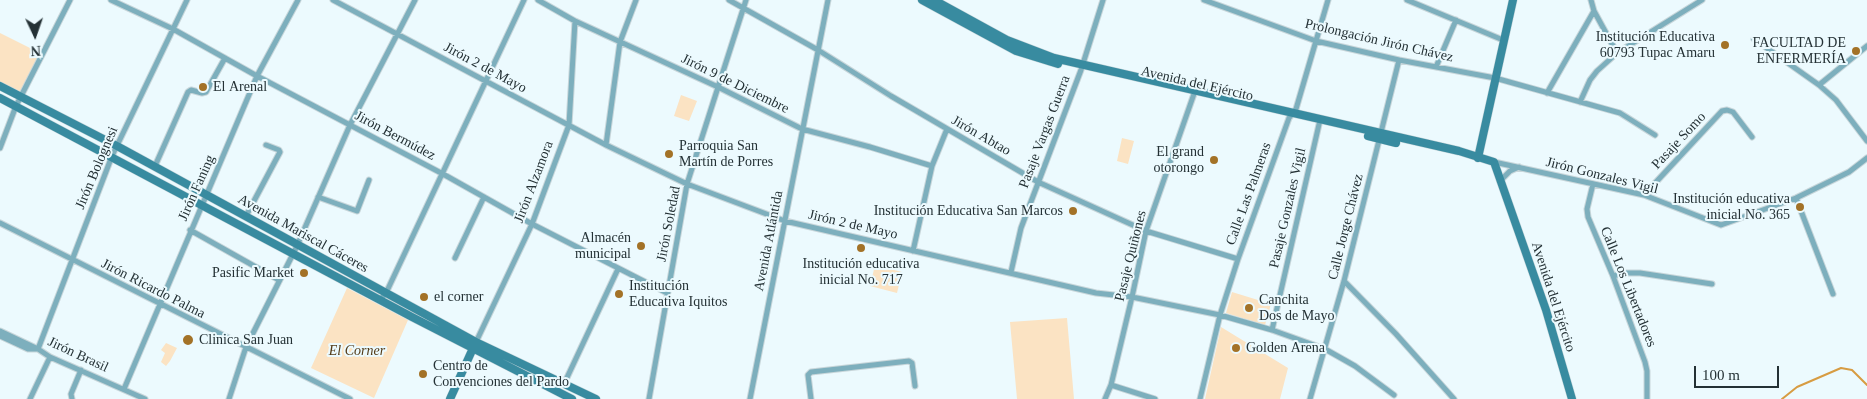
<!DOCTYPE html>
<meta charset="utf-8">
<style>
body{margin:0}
#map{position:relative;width:1867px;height:399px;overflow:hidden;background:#ecfafe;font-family:"Times New Roman",serif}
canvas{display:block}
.north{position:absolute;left:10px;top:10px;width:50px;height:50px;-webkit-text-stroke:4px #ecfafe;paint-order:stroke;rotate:177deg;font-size:14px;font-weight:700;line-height:20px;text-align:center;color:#243135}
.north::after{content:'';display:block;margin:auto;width:18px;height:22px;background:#243135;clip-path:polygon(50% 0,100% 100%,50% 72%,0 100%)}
.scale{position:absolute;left:1694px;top:366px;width:85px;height:22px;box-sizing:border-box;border:2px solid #243135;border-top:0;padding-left:6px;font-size:15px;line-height:18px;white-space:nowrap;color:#243135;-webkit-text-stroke:4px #ecfafe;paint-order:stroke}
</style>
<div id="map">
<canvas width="1867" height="399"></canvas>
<div class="north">N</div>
<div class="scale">100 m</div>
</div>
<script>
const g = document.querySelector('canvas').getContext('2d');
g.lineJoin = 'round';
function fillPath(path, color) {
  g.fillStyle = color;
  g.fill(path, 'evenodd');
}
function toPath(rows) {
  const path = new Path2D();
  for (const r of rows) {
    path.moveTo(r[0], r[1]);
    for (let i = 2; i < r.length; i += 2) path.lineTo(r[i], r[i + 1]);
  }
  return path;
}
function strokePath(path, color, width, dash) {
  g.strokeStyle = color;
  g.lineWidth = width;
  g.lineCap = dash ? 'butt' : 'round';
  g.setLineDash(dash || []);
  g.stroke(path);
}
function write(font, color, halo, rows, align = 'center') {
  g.font = font + ' "Times New Roman",serif';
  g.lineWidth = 4;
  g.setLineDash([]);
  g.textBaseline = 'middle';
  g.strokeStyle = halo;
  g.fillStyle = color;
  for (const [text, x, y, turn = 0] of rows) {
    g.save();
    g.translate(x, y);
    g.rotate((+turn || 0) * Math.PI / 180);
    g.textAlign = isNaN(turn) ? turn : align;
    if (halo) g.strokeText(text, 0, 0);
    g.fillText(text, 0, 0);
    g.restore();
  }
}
fillPath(toPath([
 [0,33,40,53,20,92,0,82],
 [681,95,697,101,689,121,674,116],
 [1122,138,1134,141,1128,164,1117,161],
 [875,265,902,272,897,293,870,286],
 [347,288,408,320,374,398,311,368],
 [1232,292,1271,304,1265,325,1226,313],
 [1067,318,1074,399,1017,399,1010,322],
 [1221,327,1288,368,1280,399,1205,399],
 [166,343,177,348,170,361,166,366,161,362,165,353,161,350]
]), '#fbe3c3');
strokePath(toPath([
 [1782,399,1797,387,1841,368,1852,370,1867,385]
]), '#d79c43', 2);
const street = toPath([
 [111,0,173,29,257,76,443,174,532,224,667,293],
 [333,0,606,145,687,184,785,221,1096,293,1132,297,1220,315,1272,330,1325,349,1355,366,1394,395],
 [538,0,575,21,718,87,802,129,870,147,932,166],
 [729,0,818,50,891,96,1038,182,1146,231,1238,259],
 [1204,0,1316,41,1399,60,1495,78,1620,113,1655,135],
 [1407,0,1503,40],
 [1591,0,1594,11,1617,53],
 [1754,39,1819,85,1836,100,1867,141],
 [1436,67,1456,20],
 [1819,85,1867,46],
 [1547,93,1594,11],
 [1580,102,1590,80,1597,71,1617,53,1702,0],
 [606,145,620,42,636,0],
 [0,148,16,106,70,0],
 [1494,162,1644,195,1721,225,1796,198,1849,172,1867,158],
 [155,166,188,92,191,90,202,93,206,92,225,58],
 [1500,181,1510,171,1519,167],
 [1593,184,1587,209,1588,217,1613,276,1645,362,1647,371,1647,399],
 [1644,195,1722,111,1727,110,1733,112,1752,137],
 [318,197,357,211,369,180],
 [1796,198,1833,294],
 [246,216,280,152,279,150,266,145],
 [0,223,350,399],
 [190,230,279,280],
 [913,251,932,166,947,129],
 [455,258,484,197],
 [1011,272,1021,228,1081,70,1103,0],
 [1613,276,1624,273,1640,273,1712,284],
 [1344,281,1396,334,1454,399],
 [380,300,386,293,524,0],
 [1272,330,1320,120],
 [0,331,38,349,112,156,187,0],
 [0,336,28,349,38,349,50,357,145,399],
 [476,342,532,224,569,125,575,21],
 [564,384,618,269],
 [1111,385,1155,399],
 [124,389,257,76,298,0],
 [30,399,50,357],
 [72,399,71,394,81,370],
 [229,399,246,347,296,248,350,125,415,0],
 [649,399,687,184,746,0],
 [750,399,828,0],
 [811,399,808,375,811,372,909,361,912,363,915,386],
 [1105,399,1111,385,1132,297,1146,231,1195,91],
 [1200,399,1220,315,1238,259,1289,118,1296,109,1328,0],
 [1310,399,1344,281,1399,60]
]);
const secondary = toPath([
 [922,0,1016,51,1058,64],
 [934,0,1007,40,1054,58,1459,151,1494,162,1546,310,1572,399],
 [0,86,117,146,476,342,596,399],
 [0,98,412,317,572,399],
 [1368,136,1396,143],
 [1478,158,1513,0],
 [450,399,474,346]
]);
strokePath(street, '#c8d6da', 7);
strokePath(secondary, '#c8d6da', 9);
strokePath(street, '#7dafbd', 5);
strokePath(secondary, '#388ba0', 8);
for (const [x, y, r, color] of [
 [1725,45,5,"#a37227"],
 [1856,51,5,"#a37227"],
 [203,87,5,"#a37227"],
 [669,154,5,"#a37227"],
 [1214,160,5,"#a37227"],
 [1800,207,5,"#a37227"],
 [1073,211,5,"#a37227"],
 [641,246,5,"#a37227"],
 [861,248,5,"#a37227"],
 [304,273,5,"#a37227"],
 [619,294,5,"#a37227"],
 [424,297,5,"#a37227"],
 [1249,308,5,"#a37227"],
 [188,340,6,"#a37227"],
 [1236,348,5,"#a37227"],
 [423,374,5,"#a37227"]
]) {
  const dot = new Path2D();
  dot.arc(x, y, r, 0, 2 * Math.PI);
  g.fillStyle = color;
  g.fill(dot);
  strokePath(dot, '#ecfafe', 2);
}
write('14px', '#243135', '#ecfafe', [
 ["Institución Educativa",1715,37,"right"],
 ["60793 Tupac Amaru",1715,53,"right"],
 ["FACULTAD DE",1846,43,"right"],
 ["ENFERMERÍA",1846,59,"right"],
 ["El Arenal",213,87],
 ["Parroquia San",679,146],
 ["Martín de Porres",679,162],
 ["El grand",1204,152,"right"],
 ["otorongo",1204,168,"right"],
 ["Institución educativa",1790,199,"right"],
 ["inicial No. 365",1790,215,"right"],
 ["Institución Educativa San Marcos",1063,211,"right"],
 ["Almacén",631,238,"right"],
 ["municipal",631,254,"right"],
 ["Institución educativa",861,264,"center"],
 ["inicial No. 717",861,280,"center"],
 ["Pasific Market",294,273,"right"],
 ["Institución",629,286],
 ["Educativa Iquitos",629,302],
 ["el corner",434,297],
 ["Canchita",1259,300],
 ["Dos de Mayo",1259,316],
 ["Clinica San Juan",199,340],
 ["Golden Arena",1246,348],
 ["Centro de",433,366],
 ["Convenciones del Pardo",433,382]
], 'left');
write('14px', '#243135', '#ecfafe', [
 ["Prolongación Jirón Chávez",1379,41,13],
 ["Jirón 2 de Mayo",485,68,28],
 ["Jirón 9 de Diciembre",735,84,26],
 ["Avenida del Ejército",1197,84,13],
 ["Pasaje Vargas Guerra",1045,132,-69],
 ["Jirón Bermúdez",395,136,28],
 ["Jirón Abtao",981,136,30],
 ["Pasaje Somo",1679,141,-47],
 ["Jirón Bolognesi",97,168,-67],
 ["Jirón Gonzales Vigil",1602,176,14],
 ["Jirón Alzamora",534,182,-69],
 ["Jirón Faning",197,188,-66],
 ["Calle Las Palmeras",1249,194,-70],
 ["Pasaje Gonzales Vigil",1288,208,-77],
 ["Jirón Soledad",669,224,-79],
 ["Jirón 2 de Mayo",853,225,13],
 ["Calle Jorge Chávez",1346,227,-76],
 ["Avenida Mariscal Cáceres",303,234,29],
 ["Avenida Atlántida",769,241,-79],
 ["Pasaje Quiñones",1131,256,-76],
 ["Calle Los Libertadores",1628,287,68],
 ["Jirón Ricardo Palma",153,289,27],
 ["Avenida del Ejército",1553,297,72],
 ["Jirón Brasil",78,355,25]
]);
write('italic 14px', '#533a16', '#ecfafe', [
 ["El Corner",357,351]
]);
</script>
